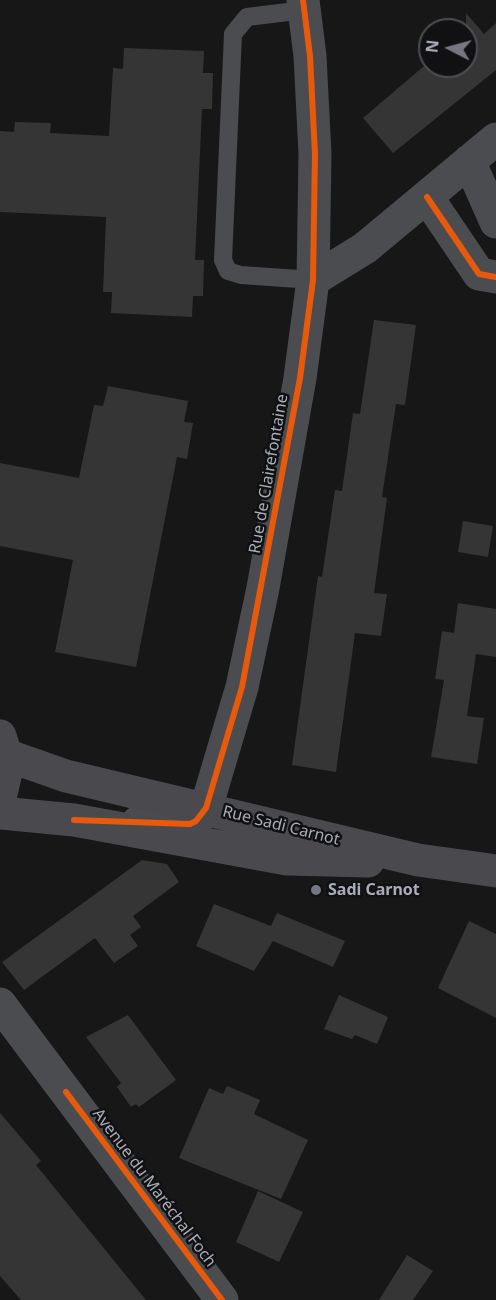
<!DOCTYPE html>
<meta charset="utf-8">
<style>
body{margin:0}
#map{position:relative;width:496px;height:1300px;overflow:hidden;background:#171717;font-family:"Noto Sans",sans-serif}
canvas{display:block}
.north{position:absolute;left:418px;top:18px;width:60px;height:60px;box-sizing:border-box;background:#111113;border:2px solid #4d4f55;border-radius:50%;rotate:276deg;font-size:16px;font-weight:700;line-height:24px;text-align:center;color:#a8adb8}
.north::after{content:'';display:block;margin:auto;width:21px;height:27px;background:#757880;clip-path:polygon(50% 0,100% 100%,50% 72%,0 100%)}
</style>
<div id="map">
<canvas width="496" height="1300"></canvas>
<div class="north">N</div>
</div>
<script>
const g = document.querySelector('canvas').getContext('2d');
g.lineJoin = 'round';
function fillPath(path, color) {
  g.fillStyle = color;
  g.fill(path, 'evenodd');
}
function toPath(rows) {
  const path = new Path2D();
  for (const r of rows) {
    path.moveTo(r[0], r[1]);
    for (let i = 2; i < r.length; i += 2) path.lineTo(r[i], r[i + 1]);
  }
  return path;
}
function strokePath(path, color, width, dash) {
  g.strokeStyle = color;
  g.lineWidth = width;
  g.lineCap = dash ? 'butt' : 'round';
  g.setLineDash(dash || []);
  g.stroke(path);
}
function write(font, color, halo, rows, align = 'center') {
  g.font = font + ' "Noto Sans",sans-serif';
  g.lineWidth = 5;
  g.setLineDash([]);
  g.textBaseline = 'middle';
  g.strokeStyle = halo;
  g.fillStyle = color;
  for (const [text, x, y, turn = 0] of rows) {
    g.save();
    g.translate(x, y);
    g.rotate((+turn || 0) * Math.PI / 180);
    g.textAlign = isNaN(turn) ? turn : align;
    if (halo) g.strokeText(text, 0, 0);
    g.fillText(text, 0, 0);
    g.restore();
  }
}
fillPath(toPath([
 [466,13,484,34,496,23,496,70,393,153,363,118,424,66,466,66],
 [124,48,204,51,203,73,213,73,212,109,202,109,195,260,204,260,203,296,193,296,192,317,111,313,112,292,103,292,106,217,0,212,0,131,14,132,15,122,51,123,50,133,109,136,113,68,123,69],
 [374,320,416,325,405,405,396,404,382,497,387,498,374,593,387,594,381,636,355,633,336,772,292,765,318,576,322,577,335,490,342,491,353,413,360,414],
 [108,386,188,401,184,422,193,423,187,459,177,457,136,667,55,652,73,560,0,546,0,463,79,478,94,405,103,406],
 [463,521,493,526,488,557,458,552],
 [458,603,496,609,496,657,476,654,467,716,484,718,477,764,431,757,444,680,435,679,442,631,454,633],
 [142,860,167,864,179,882,133,916,141,927,130,935,138,946,114,963,95,938,24,990,2,962],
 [214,904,271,926,277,913,345,941,333,967,273,941,254,971,196,946],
 [469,921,496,934,496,1018,438,988],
 [339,995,388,1017,377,1044,355,1035,352,1039,324,1029],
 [128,1015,176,1080,139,1107,136,1104,131,1107,117,1087,121,1083,86,1037],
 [227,1086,260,1100,254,1114,308,1140,281,1199,179,1158,209,1088,223,1094],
 [0,1113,41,1161,36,1165,146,1300,21,1300,0,1276],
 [258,1191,303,1212,279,1262,236,1242],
 [407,1255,433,1271,413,1300,379,1300]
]), '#353536');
strokePath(toPath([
 [304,10,247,17,233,34,223,260,228,271,241,275,313,280]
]), '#4b4c50', 18);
strokePath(toPath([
 [469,161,496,222],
 [427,197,479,274,496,277],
 [313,280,365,248,496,139],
 [138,822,190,824,196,821,206,808,242,687,263,588,300,378,313,280,315,154,310,56,303,0],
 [0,1004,222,1300]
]), '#4b4c50', 33);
strokePath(toPath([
 [0,736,6,755,7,768,0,798],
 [6,755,66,776,418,860,496,871],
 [0,813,74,820,287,859,368,861]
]), '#4a4a4e', 33);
strokePath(toPath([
 [427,197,479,274,496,277],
 [74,820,190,824,196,821,206,808,242,687,300,378,313,280,315,154,310,56,303,0],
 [66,1092,222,1300]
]), '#e8590c', 6);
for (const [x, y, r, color] of [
 [316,890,6,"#757880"]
]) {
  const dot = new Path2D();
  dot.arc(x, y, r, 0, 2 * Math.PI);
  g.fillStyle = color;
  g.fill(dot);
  strokePath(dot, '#111113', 2);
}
write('16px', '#a8adb8', '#111113', [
 ["Rue de Clairefontaine",269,474,-80],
 ["Rue Sadi Carnot",281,826,14],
 ["Avenue du Maréchal Foch",154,1188,53]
]);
write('bold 16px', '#a8adb8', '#111113', [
 ["Sadi Carnot",328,890]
], 'left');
</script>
